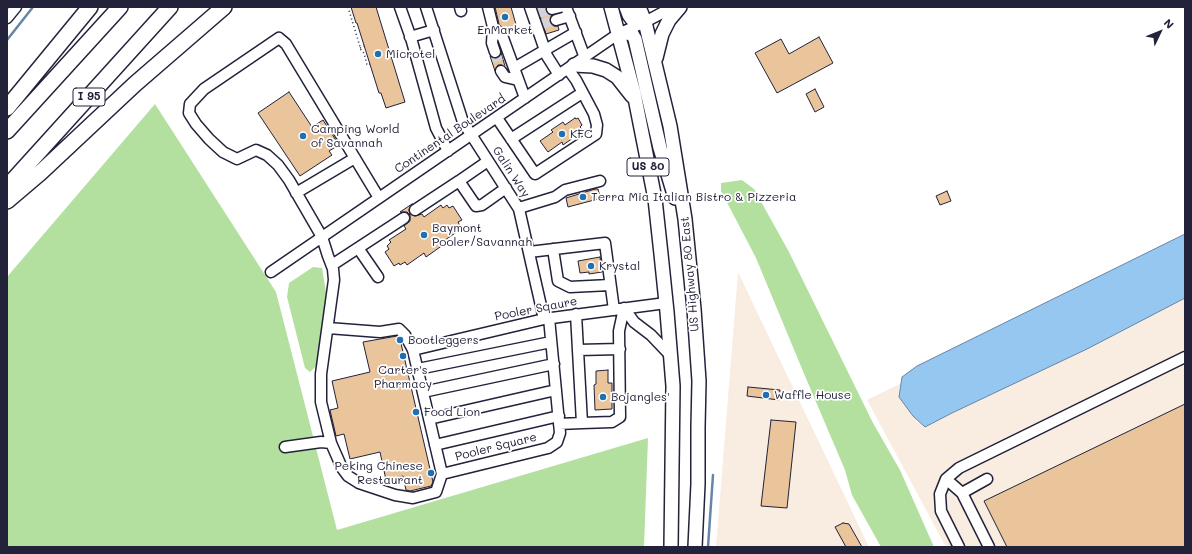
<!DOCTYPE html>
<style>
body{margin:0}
#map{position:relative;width:1192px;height:554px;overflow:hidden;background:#fff;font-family:Mali,sans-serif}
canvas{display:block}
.frame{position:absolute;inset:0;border:8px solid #22223b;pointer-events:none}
.north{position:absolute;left:1140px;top:12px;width:40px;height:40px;-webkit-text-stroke:3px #fff;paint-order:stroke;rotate:47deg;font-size:11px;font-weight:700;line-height:16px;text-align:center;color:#22223b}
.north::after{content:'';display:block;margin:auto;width:14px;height:18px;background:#22223b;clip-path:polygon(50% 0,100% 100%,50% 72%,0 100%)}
</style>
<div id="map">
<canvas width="1192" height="554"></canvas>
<div class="frame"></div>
<div class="north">N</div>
</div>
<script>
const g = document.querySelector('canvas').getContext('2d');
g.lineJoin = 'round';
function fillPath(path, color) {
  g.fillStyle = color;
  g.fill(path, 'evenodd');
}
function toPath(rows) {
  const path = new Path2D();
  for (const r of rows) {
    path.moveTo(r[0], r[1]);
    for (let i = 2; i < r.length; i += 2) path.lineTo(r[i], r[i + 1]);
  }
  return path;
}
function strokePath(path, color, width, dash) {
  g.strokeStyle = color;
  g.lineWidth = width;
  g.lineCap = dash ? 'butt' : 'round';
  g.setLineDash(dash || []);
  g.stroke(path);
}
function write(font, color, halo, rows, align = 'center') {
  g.font = font + ' Mali,sans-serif';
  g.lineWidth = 3.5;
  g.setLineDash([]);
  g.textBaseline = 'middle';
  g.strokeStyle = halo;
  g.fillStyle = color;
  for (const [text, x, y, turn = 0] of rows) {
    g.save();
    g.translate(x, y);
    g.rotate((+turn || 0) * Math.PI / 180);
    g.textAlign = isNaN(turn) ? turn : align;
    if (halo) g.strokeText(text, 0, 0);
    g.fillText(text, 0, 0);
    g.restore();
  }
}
fillPath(toPath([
 [1185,244,1185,547,946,547,867,400],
 [738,272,869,547,716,547]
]), '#f9ede1');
fillPath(toPath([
 [155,104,276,292,337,530,648,438,644,547,7,547,7,277],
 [742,180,754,189,789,252,873,423,900,470,934,547,881,547,852,495,845,470,805,376,756,258,721,191,721,183],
 [313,267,322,268,327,298,319,356,316,366,310,372,305,368,287,297,289,283]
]), '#b3e09f');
const water = toPath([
 [1185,234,1185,298,1087,349,952,413,925,427,913,416,899,397,902,377,917,366,1185,234]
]);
fillPath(water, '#95c7f1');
strokePath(water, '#6785a8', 1);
strokePath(toPath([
 [7,40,33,7],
 [708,547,713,475]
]), '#6785a8', 2.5);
const building = toPath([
 [351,7,376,7,405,102,386,108,381,93,379,93,357,23,356,23,351,7],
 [495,7,511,7,517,28,505,31,499,24,495,7],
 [537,7,546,7,547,13,552,15,550,19,550,22,554,26,558,26,559,30,546,34,537,7],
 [819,37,833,63,777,93,755,53,781,39,789,54,819,37],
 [501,53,505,66,501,65,498,65,495,71,490,56,493,58,497,58,501,53],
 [815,89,824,107,815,112,806,94,815,89],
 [289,92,312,127,323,120,339,145,329,151,332,155,300,176,258,113,289,92],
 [575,118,576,119,578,118,582,125,580,127,582,129,572,136,573,138,563,145,562,142,548,152,540,141,553,132,551,130,563,122,565,125,575,118],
 [595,189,598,189,600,197,597,198,598,199,568,207,566,198,595,189],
 [947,191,951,201,940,205,936,196,947,191],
 [412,204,409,210,410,214,415,216,422,214,424,217,441,205,443,208,447,205,449,208,453,206,462,220,458,222,460,226,456,229,458,231,441,243,443,245,426,257,424,253,407,265,405,262,400,265,399,263,394,266,385,252,389,249,387,246,391,242,389,240,406,229,404,226,410,221,410,215,407,212,400,212,412,204],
 [600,257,602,272,589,274,589,272,580,273,578,261,600,257],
 [397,336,400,339,433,482,431,486,410,491,406,490,403,476,386,480,380,452,350,459,344,434,336,436,330,410,338,408,332,381,370,372,363,342,397,336],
 [608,370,608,383,612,383,612,409,595,410,594,385,596,384,596,371,608,370],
 [748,387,780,390,779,400,747,396,748,387],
 [1185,404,1185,547,1007,547,984,501,1185,404],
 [771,420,796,422,787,508,761,506,771,420],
 [843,523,849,524,862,547,846,547,835,527,843,523]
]);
fillPath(building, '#eac49a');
strokePath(building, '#22223b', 1);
strokePath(toPath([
 [538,13,552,9],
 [542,24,556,20],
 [495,52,501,71]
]), '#d3d3d8', 10, [10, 5]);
const minor = toPath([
 [400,7,411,38,436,128,448,151],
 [426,7,463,122,519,209,544,319],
 [460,7,461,11],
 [488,7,493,27,503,38,525,98],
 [530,7,547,56,559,75],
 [566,7,585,58],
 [552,9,560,7],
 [7,18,16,7],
 [556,20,570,16],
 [493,27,492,43,495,52],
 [410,37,434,30],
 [514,68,576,32],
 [501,71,505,77,518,80],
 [497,118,535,174,596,134,597,125,594,114,576,80,568,69],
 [511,139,582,93],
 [488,161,459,181,476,206,482,205,506,188],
 [296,193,355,158],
 [379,198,286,44,279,38,204,89,190,104,189,113,196,124,209,139,223,152,237,159,256,150,267,155,278,165,289,180,322,237,328,256,333,269,334,280,321,374,321,402,331,443,342,468,348,476,359,483,395,495,413,498,436,492,442,474],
 [519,208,555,197,565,190,600,181],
 [415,210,459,181],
 [358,248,378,277],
 [553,249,558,281,570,287,610,285],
 [529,252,605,243,614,310],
 [332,265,404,218],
 [271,272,618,34,645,22,673,7],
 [624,308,634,322,651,335,671,356],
 [576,314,582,423,612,422,620,417,619,331,624,308],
 [328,328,380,332,399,329,405,335,413,350,442,474,548,448,557,442,560,433,549,318],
 [413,350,544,319,666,303],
 [578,350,620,349],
 [418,369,551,342],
 [423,392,554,364],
 [429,419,556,390],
 [559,424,582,423],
 [435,445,559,416],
 [285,447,321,442,331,443],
 [946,479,962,493,989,547],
 [962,493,987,479],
 [959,547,941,511,940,494,946,479,959,468,1185,357]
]);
const major = toPath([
 [611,7,634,93,655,199,661,254,667,312,673,386,671,547],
 [626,7,629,15,632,19,645,22],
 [639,7,645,22,670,126,685,219,694,309,699,381,698,427,698,484,695,547],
 [618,34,627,33,632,34,635,39,660,148,675,198],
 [656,58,662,34,669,20,680,7],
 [574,65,593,66,606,70,617,77,632,96]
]);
const highway = toPath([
 [7,108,90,7],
 [7,131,120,7],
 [7,187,170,7],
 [7,201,40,173,135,84,224,7]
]);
strokePath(minor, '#22223b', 13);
strokePath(major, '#22223b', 16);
strokePath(highway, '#22223b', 18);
strokePath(toPath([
 [348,7,361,50,364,53,367,65,370,64],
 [360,48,365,46]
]), '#22223b', 1.5, [1, 3]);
strokePath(minor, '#fff', 10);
strokePath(major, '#fff', 13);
strokePath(highway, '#fff', 15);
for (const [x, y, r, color] of [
 [505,17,4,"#1f6fb2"],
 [378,54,4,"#1f6fb2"],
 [562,134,4,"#1f6fb2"],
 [303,136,4,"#1f6fb2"],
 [583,197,4,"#1f6fb2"],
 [424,235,4,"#1f6fb2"],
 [591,266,4,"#1f6fb2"],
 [400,340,4,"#1f6fb2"],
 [403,356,4,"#1f6fb2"],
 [766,395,4,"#1f6fb2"],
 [603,397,4,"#1f6fb2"],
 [416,412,4,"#1f6fb2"],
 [431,473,4,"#1f6fb2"]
]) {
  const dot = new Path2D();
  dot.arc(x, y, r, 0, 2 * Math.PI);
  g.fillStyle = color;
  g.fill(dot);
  strokePath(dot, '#fff', 1.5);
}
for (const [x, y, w] of [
 [89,97,32],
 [648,167,42]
]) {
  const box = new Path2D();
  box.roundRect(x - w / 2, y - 9, w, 18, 3);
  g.fillStyle = '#fff';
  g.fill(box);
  strokePath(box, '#22223b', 1);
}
write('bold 11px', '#22223b', null, [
 ["I 95",89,97],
 ["US 80",648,167]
]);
write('12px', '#22223b', '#fff', [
 ["EnMarket",505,30,"center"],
 ["Microtel",386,54],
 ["Camping World",311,129],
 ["of Savannah",311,143],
 ["KFC",570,134],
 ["Terra Mia Italian Bistro & Pizzeria",591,197],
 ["Baymont",432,228],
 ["Pooler/Savannah",432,242],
 ["Krystal",599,266],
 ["Bootleggers",408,340],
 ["Carter's",403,370,"center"],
 ["Pharmacy",403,384,"center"],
 ["Waffle House",774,395],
 ["Bojangles'",611,397],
 ["Food Lion",424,412],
 ["Peking Chinese",423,466,"right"],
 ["Restaurant",423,480,"right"]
], 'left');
write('12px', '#22223b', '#fff', [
 ["Continental Boulevard",450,134,-34],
 ["Galin Way",511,172,57],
 ["US Highway 80 East",690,274,-95],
 ["Pooler Sqaure",536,309,-11],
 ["Pooler Square",496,447,-14]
]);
</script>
